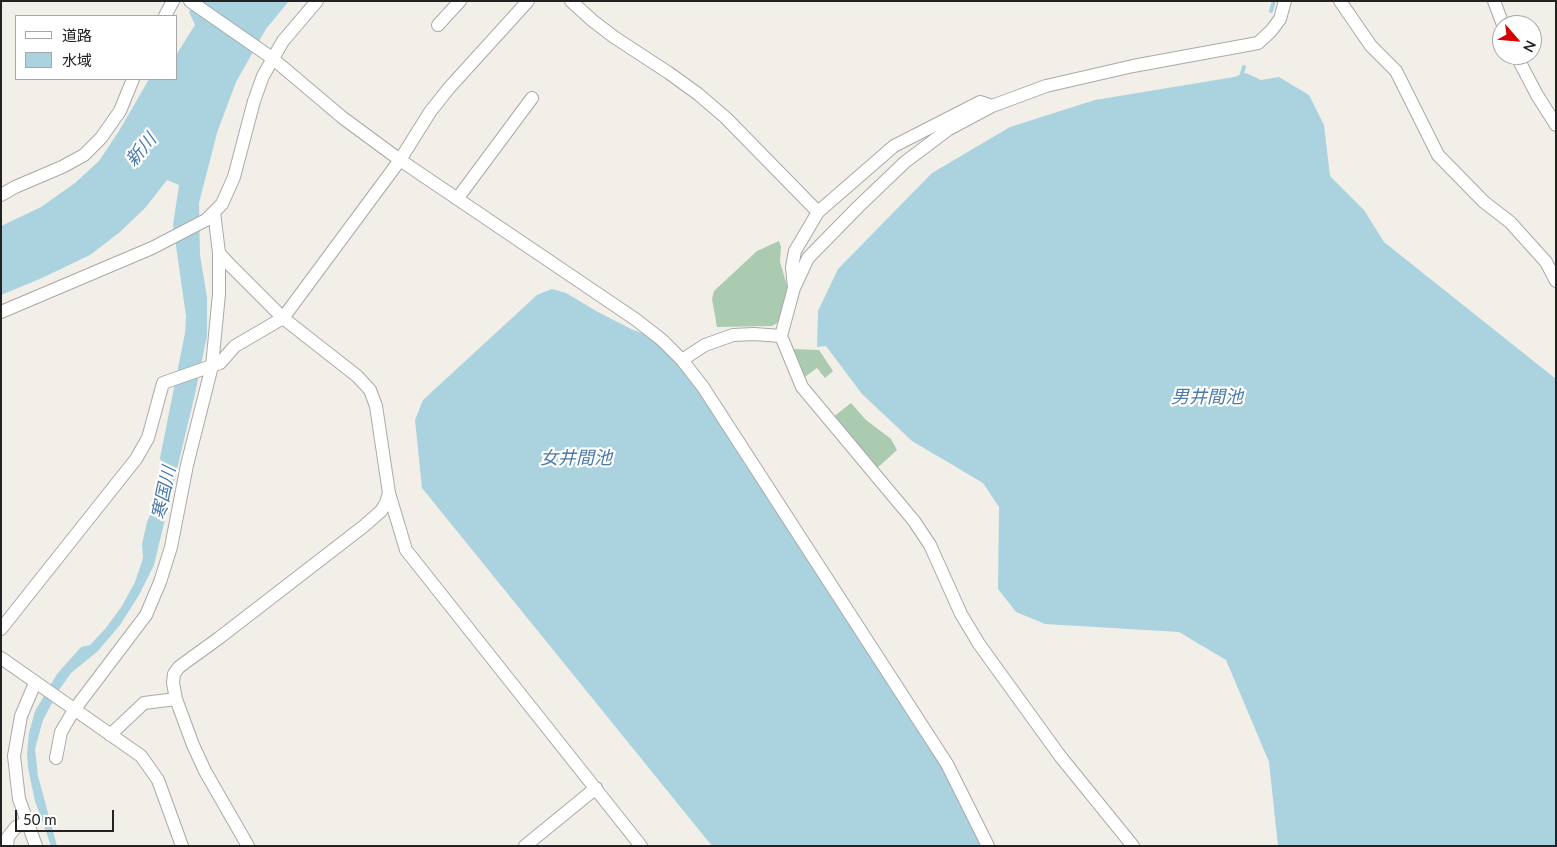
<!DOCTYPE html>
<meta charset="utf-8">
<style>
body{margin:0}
#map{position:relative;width:1557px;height:847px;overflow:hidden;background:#f2efe9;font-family:Lato,"Noto Sans JP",sans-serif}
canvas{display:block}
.frame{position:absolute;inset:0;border:2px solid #222;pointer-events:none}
.legend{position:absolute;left:15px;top:15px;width:162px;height:65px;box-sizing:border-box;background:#fff;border:1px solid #a7a7a7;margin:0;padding:6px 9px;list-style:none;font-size:15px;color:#222}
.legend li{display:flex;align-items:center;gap:10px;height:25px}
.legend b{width:25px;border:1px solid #a7a7a7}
.north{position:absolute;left:1492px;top:15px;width:50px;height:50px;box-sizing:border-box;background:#fff;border:1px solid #a7a7a7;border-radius:50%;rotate:117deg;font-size:14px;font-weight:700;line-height:20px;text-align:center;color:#222}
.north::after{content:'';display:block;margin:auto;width:18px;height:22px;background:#d40000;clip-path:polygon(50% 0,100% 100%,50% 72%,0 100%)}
.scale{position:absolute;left:15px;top:810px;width:99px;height:22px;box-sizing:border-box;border:2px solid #222;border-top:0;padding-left:6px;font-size:15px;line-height:18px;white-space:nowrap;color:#222;-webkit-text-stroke:4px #fff;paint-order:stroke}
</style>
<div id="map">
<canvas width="1557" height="847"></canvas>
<div class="frame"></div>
<ul class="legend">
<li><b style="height:6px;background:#fff"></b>道路</li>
<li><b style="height:14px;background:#aad3df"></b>水域</li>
</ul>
<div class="north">N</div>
<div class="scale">50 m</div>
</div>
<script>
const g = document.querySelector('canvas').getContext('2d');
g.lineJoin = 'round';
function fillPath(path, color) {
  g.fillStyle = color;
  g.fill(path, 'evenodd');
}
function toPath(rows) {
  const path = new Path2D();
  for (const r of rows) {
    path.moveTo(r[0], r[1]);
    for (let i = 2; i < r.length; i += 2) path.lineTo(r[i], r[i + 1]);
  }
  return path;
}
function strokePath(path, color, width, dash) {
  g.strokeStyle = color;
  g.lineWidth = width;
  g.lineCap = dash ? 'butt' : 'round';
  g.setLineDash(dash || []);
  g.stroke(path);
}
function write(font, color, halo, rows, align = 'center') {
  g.font = font + ' Lato,"Noto Sans JP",sans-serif';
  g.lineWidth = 4.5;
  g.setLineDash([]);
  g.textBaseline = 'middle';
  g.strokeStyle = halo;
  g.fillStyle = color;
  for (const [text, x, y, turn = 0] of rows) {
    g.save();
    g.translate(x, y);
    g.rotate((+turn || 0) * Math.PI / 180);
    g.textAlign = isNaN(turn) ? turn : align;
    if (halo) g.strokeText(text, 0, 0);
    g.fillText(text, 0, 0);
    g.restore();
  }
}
fillPath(toPath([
 [779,241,781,247,780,262,788,289,779,322,772,326,717,327,712,299,714,291,757,251],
 [792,349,819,350,833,371,825,378,817,368,802,379],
 [851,403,866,420,891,439,897,450,875,470,832,418]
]), '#aacbaf');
fillPath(toPath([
 [196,1,289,1,266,29,236,82,217,133,199,203,200,255,207,297,207,336,195,394,154,565,139,595,120,625,98,651,71,673,59,690,43,720,35,749,38,776,57,846,51,846,35,801,28,768,27,753,29,733,35,711,57,674,81,647,90,645,105,629,122,606,135,582,143,558,142,544,147,522,159,494,163,469,160,458,185,333,186,316,173,225,179,185,167,180,146,207,120,232,90,255,42,278,1,295,1,226,41,207,75,183,99,161,119,131,149,79,176,79,176,55,195,25,189,12],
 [1246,73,1261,80,1279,77,1309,95,1324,125,1330,176,1364,210,1384,242,1556,379,1556,846,1278,846,1269,762,1226,660,1179,632,1045,624,1016,612,998,589,999,507,983,483,912,441,862,394,826,346,817,347,818,311,838,269,932,173,1010,127,1095,100,1234,77],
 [552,289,566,293,598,312,631,329,652,337,683,368,942,763,983,846,712,846,422,488,415,420,423,400,537,295]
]), '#aad3df');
strokePath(toPath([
 [1271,11,1274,1],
 [1240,80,1244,67]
]), '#aad3df', 4);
const minor = toPath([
 [190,1,272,58,343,118,400,160,635,319,662,340,682,360,703,387,947,764,988,846],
 [571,1,593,21,614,37,669,73,698,94,726,118,818,212],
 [1340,1,1371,46,1396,71,1438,155,1484,202,1510,222,1546,262,1556,281],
 [1494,1,1503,25],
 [165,16,173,1],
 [438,25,460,1],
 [1516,55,1537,95,1556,125],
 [1,195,15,187,62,167,84,155,101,138,120,111,133,79],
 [457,199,532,98],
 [214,212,219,253,229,264,283,318,357,376,370,390,376,406,389,493,386,503,381,511,364,526,219,638,179,667,174,674,173,683,176,699,193,745,205,771,248,846],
 [794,288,792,267,795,251,818,212,894,146,980,102,992,106],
 [1,312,152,248,206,220,222,204,234,177,254,101,263,76,283,41,317,1],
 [682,360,705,345,733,335,754,334,781,336],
 [389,493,406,550,641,846],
 [1,629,136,459,148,438,163,383,220,363,235,346,283,318,400,160,430,112,449,88,528,1],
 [1,658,141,756,158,780,182,846],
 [35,683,21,716,14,756,19,799,36,846],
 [110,735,144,703,176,699],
 [56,758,61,732,74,710,146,615,160,582,171,547,187,465,212,366,219,294,219,253],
 [7,846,8,837,16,827,27,822],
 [525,846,596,788],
 [1133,846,1060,756,979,644,961,614,930,545,914,521,802,387,781,336,794,288,808,258,858,207,905,162,949,129,992,106,1046,86,1133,66,1258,43,1271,31,1280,19,1285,1]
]);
strokePath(minor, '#a9a9a9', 14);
strokePath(minor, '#fff', 12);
write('italic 18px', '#4a7aab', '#fff', [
 ["新川",141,150,-50],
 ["男井間池",1207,397],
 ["女井間池",576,458],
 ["寒国川",164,493,-78]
]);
</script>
